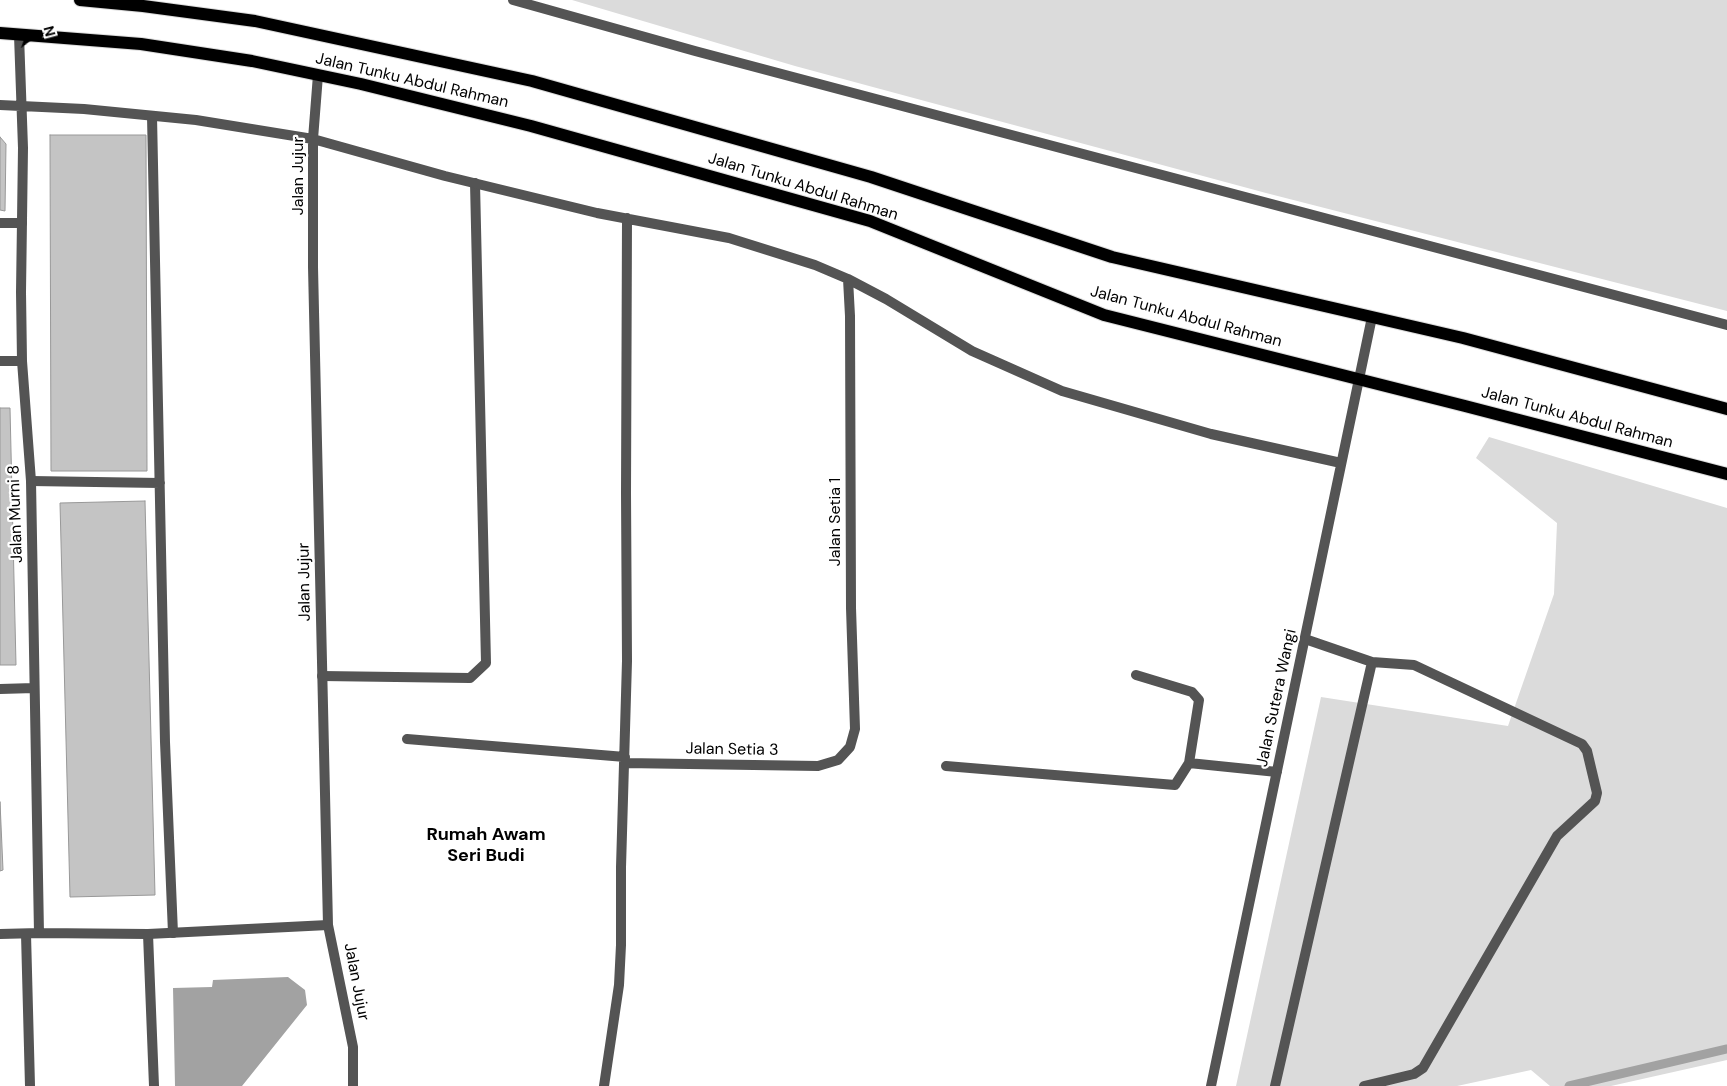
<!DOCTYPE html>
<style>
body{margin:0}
#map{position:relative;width:1727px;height:1086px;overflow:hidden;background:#fff;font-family:"DM Sans",sans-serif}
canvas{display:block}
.north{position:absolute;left:10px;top:10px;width:50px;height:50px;-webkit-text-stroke:4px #fff;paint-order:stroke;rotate:75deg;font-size:14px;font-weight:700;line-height:20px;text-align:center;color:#000}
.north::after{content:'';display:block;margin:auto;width:18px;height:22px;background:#000;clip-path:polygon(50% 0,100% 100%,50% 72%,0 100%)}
</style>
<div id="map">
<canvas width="1727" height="1086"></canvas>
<div class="north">N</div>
</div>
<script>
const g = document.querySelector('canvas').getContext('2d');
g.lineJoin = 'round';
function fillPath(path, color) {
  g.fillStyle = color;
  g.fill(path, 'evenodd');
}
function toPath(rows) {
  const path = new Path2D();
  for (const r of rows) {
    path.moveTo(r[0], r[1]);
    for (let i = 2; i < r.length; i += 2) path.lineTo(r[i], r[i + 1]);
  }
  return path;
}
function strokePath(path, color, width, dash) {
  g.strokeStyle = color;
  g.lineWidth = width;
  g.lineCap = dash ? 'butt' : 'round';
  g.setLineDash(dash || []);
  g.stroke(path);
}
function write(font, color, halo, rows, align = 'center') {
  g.font = font + ' "DM Sans",sans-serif';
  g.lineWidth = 4.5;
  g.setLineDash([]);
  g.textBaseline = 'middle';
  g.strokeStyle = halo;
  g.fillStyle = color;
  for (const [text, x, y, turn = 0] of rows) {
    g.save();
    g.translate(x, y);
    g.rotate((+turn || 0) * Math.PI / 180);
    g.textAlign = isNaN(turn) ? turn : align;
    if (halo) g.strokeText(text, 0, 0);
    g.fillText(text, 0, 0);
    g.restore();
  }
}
fillPath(toPath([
 [572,0,1727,0,1727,311,1266,193,795,66],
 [1489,437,1727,508,1727,1060,1611,1086,1550,1086,1531,1070,1457,1086,1236,1086,1321,697,1508,726,1554,594,1557,523,1476,458]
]), '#dbdbdb');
fillPath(toPath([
 [288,977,305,990,307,1005,242,1086,175,1086,173,988,212,987,213,980]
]), '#a2a2a2');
strokePath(toPath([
 [1569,1086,1727,1049]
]), '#a2a2a2', 9);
const building = toPath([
 [50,135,146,135,147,471,51,471,50,135],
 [0,137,6,144,5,211,0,210,0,137],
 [0,408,10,408,16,665,0,665,0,408],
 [145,501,155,895,70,897,60,503,145,501],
 [0,802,3,870,0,871,0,802]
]);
fillPath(building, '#c4c4c4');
strokePath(building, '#989898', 1);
const primary = toPath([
 [80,0,143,6,255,21,532,81,871,177,1112,257,1463,338,1727,409],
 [0,33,141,44,252,61,361,84,531,126,870,221,1104,315,1465,406,1727,474]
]);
strokePath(primary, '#dbdbdb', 14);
strokePath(toPath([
 [513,0,695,51,1727,325],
 [152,116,165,742,173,933],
 [0,223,22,223],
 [31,481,160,483],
 [322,676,470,678,486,663,475,183],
 [148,934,154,1086],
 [1275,1086,1372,662,1305,639],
 [1364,1086,1414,1074,1423,1068,1557,836,1595,801,1597,793,1587,751,1582,744,1414,665,1372,662]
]), '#545454', 10);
strokePath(toPath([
 [19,35,23,148,21,292,22,361,31,481,39,933],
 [318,75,313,139,313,267,328,925,353,1047,353,1086],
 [0,105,84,109,196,120,313,139,445,176,597,213,729,238,815,265,848,279,886,299,972,351,1062,391,1211,434,1341,463],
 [0,361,22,361],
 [1136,675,1192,692,1199,700,1189,763],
 [0,689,34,688],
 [407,739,625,757],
 [625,763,818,766,838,760,850,747,855,729,851,608,850,316,848,279],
 [946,766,1175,785,1189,763,1277,772],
 [0,934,39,933,148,934,328,925],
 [26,934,30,1086],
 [604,1086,619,985,621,945,621,867,627,661,626,493,627,218],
 [1211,1086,1372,317]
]), '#545454', 10);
strokePath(primary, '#000', 12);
write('16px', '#000', '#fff', [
 ["Jalan Tunku Abdul Rahman",412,81,13],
 ["Jalan Jujur",299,176,-90],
 ["Jalan Tunku Abdul Rahman",803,187,17],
 ["Jalan Tunku Abdul Rahman",1186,317,15],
 ["Jalan Tunku Abdul Rahman",1577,418,15],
 ["Jalan Murni 8",16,514,-92],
 ["Jalan Setia 1",836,522,-90],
 ["Jalan Jujur",305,582,-91],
 ["Jalan Sutera Wangi",1277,698,-78],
 ["Jalan Setia 3",732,750,1],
 ["Jalan Jujur",356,982,79]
]);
write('bold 18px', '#000', '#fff', [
 ["Rumah Awam",486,835],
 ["Seri Budi",486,856]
]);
</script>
